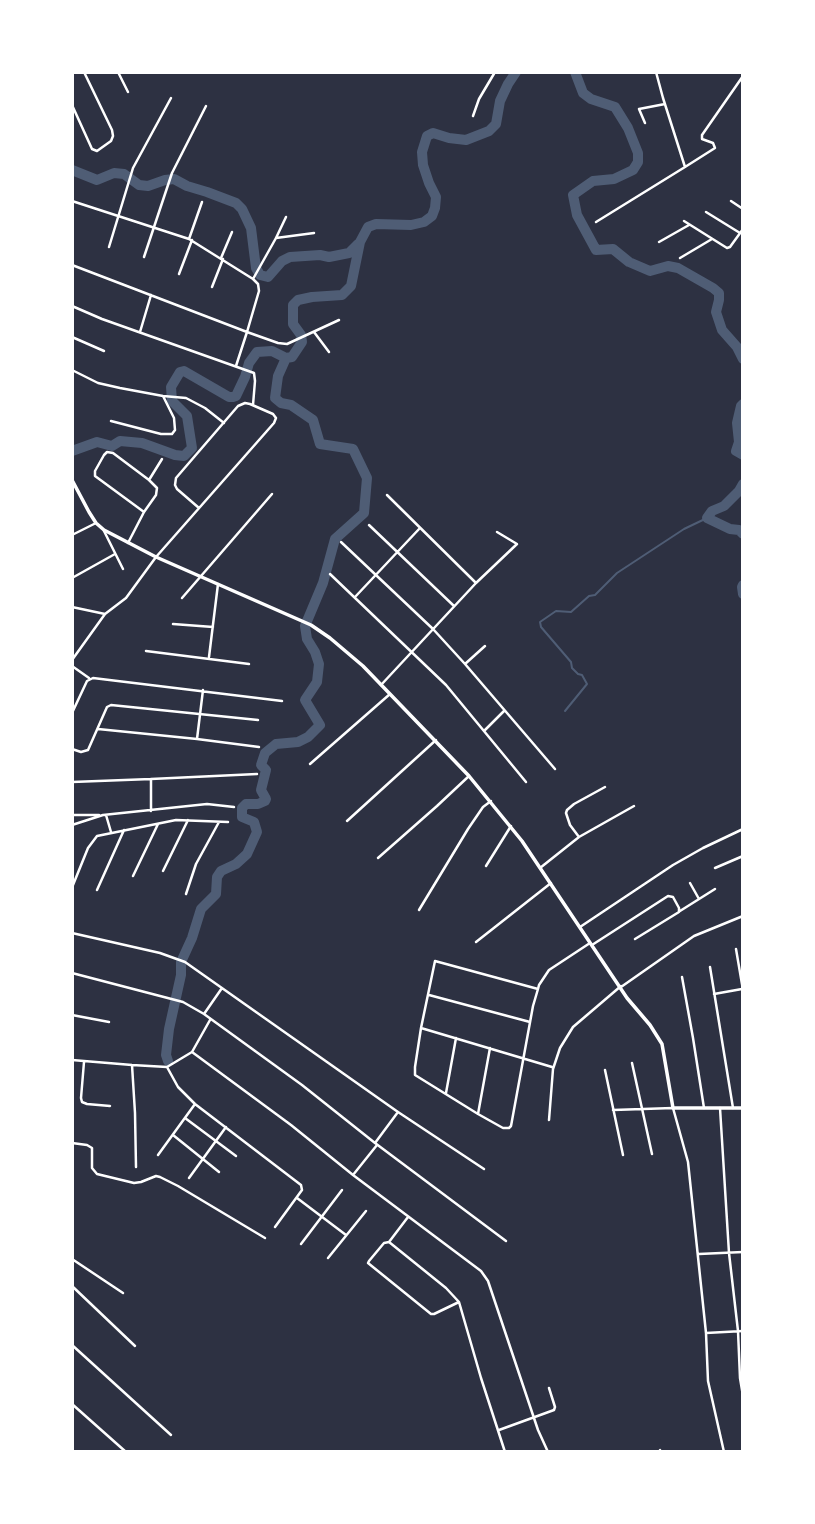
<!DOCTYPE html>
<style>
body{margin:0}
#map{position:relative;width:815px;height:1524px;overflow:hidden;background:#2d3142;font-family:"Open Sans",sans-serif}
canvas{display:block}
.frame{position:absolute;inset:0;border:74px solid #fff;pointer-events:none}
</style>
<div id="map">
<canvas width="815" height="1524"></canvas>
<div class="frame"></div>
</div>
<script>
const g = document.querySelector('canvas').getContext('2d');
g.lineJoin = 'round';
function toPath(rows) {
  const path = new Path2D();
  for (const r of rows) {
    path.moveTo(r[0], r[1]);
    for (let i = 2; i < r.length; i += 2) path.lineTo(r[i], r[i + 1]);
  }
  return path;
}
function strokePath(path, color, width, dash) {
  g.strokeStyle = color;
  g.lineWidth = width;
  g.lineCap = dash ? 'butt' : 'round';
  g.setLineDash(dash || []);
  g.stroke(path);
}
strokePath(toPath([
 [565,711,587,684,582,675,578,674,572,668,571,662,541,627,540,622,556,611,571,612,589,596,595,595,617,573,684,529,707,518]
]), '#4f5d75', 2);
strokePath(toPath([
 [575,72,583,93,591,99,615,107,628,128,638,153,638,162,633,170,614,179,593,181,573,195,577,215,596,250,613,249,629,262,650,271,668,266,678,268,713,288,719,293,719,300,716,312,722,330,737,347,743,359],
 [72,170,97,180,114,173,124,174,139,185,148,186,165,180,174,179,187,186,207,192,236,203,242,209,251,228,256,268,260,275,268,277,282,261,290,257,320,255,329,257,349,253,358,244],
 [286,358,292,357,302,342,301,335,293,324,293,305,298,300,312,297,342,295,351,286,360,242,368,227,376,224,411,225,424,222,432,216,435,208,436,197,429,183,423,165,422,152,427,136,433,133,449,138,466,140,489,131,496,124,500,101,508,84,516,72],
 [743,404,741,406,737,423,739,442,736,451,743,455],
 [72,451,97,442,112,446,120,441,142,443,175,455,184,456,192,448,187,416,172,401,171,387,180,372,184,371,229,397,233,397,236,396,245,377,249,363,257,352,272,351,286,358],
 [743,484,739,491,724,506,712,511,707,518,730,529,739,530,743,534],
 [743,585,742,587,743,594],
 [168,1061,166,1055,169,1029,181,975,181,962,192,938,201,909,216,894,217,877,221,871,236,864,247,854,257,832,254,822,242,817,242,808,246,804,258,804,265,801,266,799,261,790,266,770,261,765,265,753,276,744,298,742,308,737,320,725,305,700,317,682,319,664,315,652,307,639,305,626,323,583,335,539,364,513,367,478,353,449,320,444,313,420,291,405,281,403,275,398,278,376,286,358]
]), '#4f5d75', 10);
strokePath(toPath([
 [118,72,128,92],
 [72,105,92,149,97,151,111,141,113,136,112,130,84,72],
 [473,116,479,99,495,72],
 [645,123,639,109,665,104],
 [685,167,715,148,713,143,702,139,702,135,743,76],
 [72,201,189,239,253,279,258,284,259,291,247,332,278,343,287,344,339,320],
 [731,201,743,209],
 [706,212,740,233],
 [684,221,727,248,730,247,743,229],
 [596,222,685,167,663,98,656,72],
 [276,238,286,217],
 [189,239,202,202],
 [659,242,689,225],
 [109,247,133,168,171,98],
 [144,257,172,173,206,106],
 [221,258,232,232],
 [680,258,712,239],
 [72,265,247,332,236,366],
 [179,274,192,240],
 [253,279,276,238,314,233],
 [212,287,223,259],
 [72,306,102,319,254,373,255,381,253,405],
 [140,332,151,295],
 [314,332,329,352],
 [72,337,104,351],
 [72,370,98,383,120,388,163,396,186,398,205,408,224,423],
 [111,421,161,434,172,434,175,430,174,418,163,396],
 [149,480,162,459],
 [387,495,476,583],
 [369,525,454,606],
 [104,531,123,569],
 [72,535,96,523],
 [341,542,433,629,465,664,555,769],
 [128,543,144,512,156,495,157,488,149,480,113,453,107,452,104,455,95,471,95,476,144,512],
 [330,574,446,685,526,782],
 [72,578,115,554],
 [355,597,420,528],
 [182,598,272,494],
 [72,607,105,614],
 [173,624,213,627],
 [146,651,249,664],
 [209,657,218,584],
 [72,660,105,614,126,598,156,557,274,423,276,418,273,414,250,404,245,403,238,406,176,478,175,485,177,489,199,508],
 [465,664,485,646],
 [72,666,89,678],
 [381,685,476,583,517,544,497,532],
 [72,713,87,681,93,678,282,701],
 [98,729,197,739,259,747],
 [484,731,504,711],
 [197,739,203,690],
 [72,749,81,752,88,750,107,707,111,705,258,720],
 [310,764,390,694],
 [151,779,257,774],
 [72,782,151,779,151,811],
 [72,815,99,815],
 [106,815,111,832],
 [347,821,436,740],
 [72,825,103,815,207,804,234,807],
 [579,837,570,825,566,813,567,810,574,804,605,787],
 [378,858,437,806,469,776],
 [486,866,511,826],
 [540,868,579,837,634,806],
 [715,868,743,856],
 [163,871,188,820],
 [133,876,158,824],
 [690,883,699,899],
 [73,885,88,848,97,836,176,820,228,822],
 [97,890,124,830],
 [186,894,196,864,219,822],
 [419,910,468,829,483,807,491,801],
 [680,911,715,889],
 [580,927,673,865,703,848,743,829],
 [72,933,160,953,185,962,398,1112,484,1169],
 [476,942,551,883],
 [592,945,668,896,673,897,679,908,679,912,635,939],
 [736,949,743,990],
 [710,967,733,1108],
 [72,973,183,1002,204,1014,302,1085,375,1143],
 [682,977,693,1038,704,1108],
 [621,987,694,936,743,916],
 [538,989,435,961,421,1028,415,1067,415,1075,478,1114,503,1128,509,1128,511,1126,533,1006,538,989,539,985,549,970,590,943],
 [714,994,742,989],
 [429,995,530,1022],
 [204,1014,222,988],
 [72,1015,109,1022],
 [421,1028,552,1067],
 [192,1052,291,1125,353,1175,481,1271,488,1281,538,1430,548,1452],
 [72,1060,132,1065,167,1067,192,1052,210,1020],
 [84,1062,81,1098,82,1102,87,1104,110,1106],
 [632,1063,652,1154],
 [132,1065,135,1113,136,1167],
 [167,1067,178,1087,195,1104,301,1185,302,1190,275,1227],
 [605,1070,623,1155],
 [446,1093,456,1038],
 [720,1108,729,1253,738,1331,740,1378,743,1396],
 [613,1110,673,1108,688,1162,706,1333,743,1331],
 [398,1112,375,1143,506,1241],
 [478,1114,490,1048],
 [185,1118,236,1156],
 [549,1120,553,1069,560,1048,573,1027,621,986],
 [173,1135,219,1172],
 [72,1143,87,1145,92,1148,92,1168,97,1174,134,1183,141,1182,156,1176,160,1177,178,1186,265,1238],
 [158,1155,195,1104],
 [353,1175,377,1145],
 [189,1178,226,1127],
 [297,1198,346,1235],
 [408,1217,389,1242,384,1243,369,1261,368,1263,431,1314,434,1314,459,1302],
 [389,1242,446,1288,459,1302,481,1378,505,1452],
 [301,1244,342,1190],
 [699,1254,743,1252],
 [328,1258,366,1211],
 [72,1259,123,1293],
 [72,1286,135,1346],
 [706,1333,708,1381,724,1452],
 [72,1345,171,1435],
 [72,1404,126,1452],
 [499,1430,554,1410,555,1407,549,1388],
 [660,1450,661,1452]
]), '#fff', 2.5);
strokePath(toPath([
 [72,480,89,512,96,523,104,530,156,557,311,625,330,638,363,666,469,776,522,841,627,998,650,1025,662,1044,673,1108,743,1108]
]), '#fff', 3.5);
</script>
